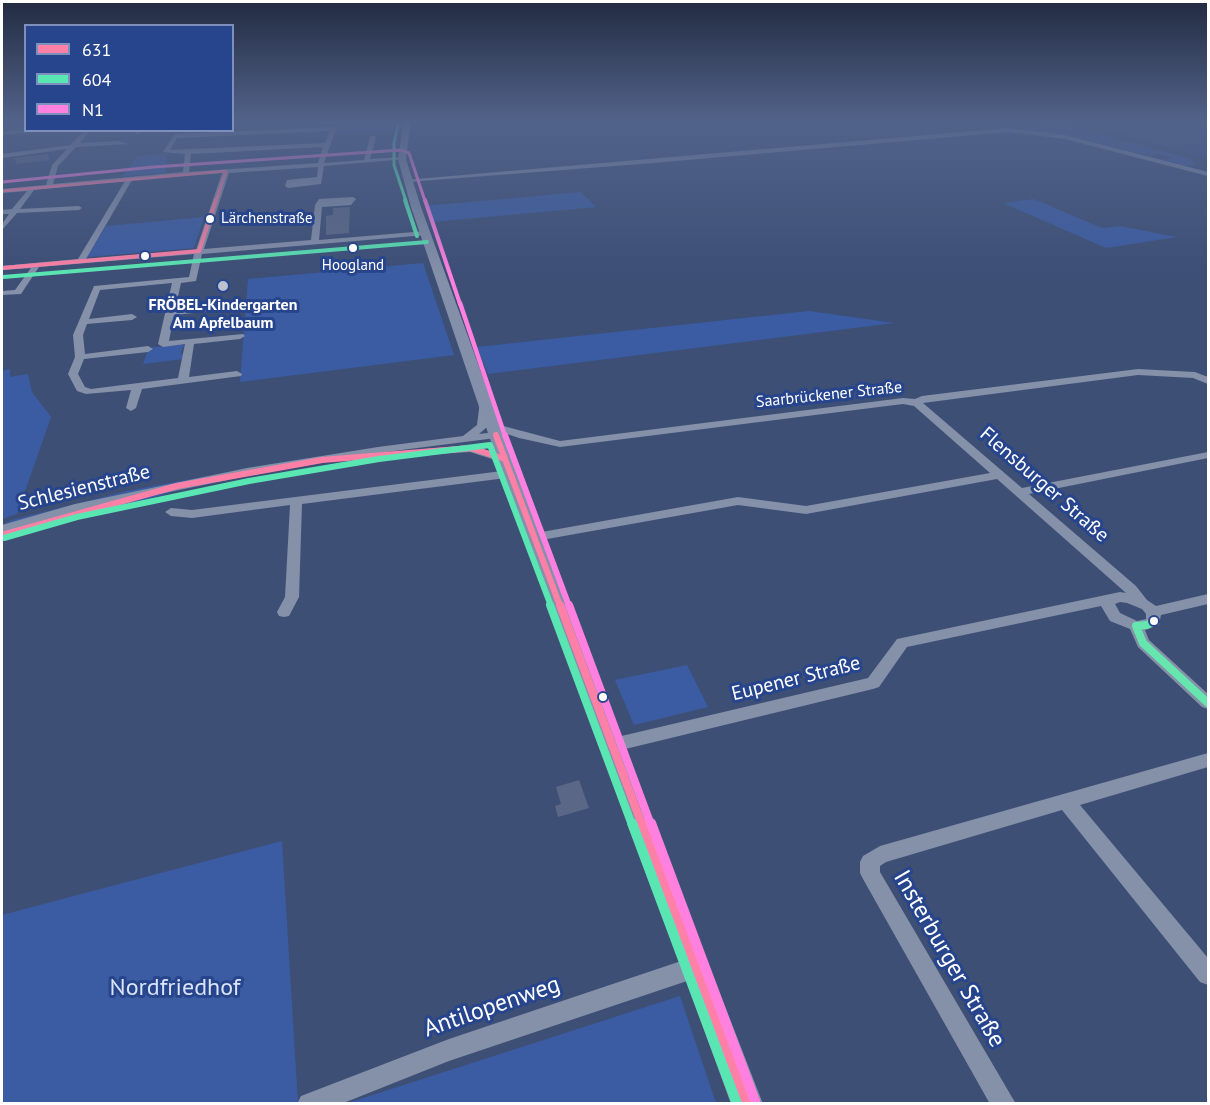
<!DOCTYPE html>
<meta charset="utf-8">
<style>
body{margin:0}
#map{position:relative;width:1210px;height:1105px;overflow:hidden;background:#3e4f76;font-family:"PT Sans",sans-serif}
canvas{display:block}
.frame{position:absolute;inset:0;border:3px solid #fff;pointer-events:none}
.legend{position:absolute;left:24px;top:24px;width:210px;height:108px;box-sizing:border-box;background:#27458d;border:2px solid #7d8fbb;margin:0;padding:8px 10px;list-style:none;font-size:18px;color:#fff}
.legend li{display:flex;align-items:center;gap:12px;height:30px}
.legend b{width:30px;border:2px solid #7d8fbb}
</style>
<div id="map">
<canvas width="1210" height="1105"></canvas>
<div class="frame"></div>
<ul class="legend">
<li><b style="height:8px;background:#ff80a6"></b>631</li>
<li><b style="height:8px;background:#5ae6b2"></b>604</li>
<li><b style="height:8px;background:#ff80df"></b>N1</li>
</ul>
</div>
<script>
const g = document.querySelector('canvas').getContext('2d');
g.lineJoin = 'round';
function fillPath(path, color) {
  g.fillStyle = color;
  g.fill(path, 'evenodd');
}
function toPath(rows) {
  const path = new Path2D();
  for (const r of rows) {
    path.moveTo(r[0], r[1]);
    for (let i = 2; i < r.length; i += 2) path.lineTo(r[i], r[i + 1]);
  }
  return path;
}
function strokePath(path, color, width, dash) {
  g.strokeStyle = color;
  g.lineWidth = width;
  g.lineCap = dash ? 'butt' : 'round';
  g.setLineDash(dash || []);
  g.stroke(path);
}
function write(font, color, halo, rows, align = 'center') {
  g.font = font + ' "PT Sans",sans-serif';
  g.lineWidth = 6;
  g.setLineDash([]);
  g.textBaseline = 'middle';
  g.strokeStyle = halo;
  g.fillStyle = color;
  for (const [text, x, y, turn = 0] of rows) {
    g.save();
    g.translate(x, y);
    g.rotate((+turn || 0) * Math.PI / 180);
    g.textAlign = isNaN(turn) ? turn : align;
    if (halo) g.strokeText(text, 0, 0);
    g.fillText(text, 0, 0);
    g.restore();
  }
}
fillPath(toPath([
 [404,120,400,132,334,134,339,121],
 [1046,120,1181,156,1191,159,1195,165,1185,166,1153,157,1166,160,1172,158,1159,154,1150,156,1057,133,1009,129,1027,129,1048,124],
 [167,154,165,173,123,176,137,156],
 [581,192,596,207,432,222,425,206],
 [1034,199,1102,228,1120,226,1177,237,1106,248,1003,203],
 [204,217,194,248,87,257,106,226],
 [423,263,454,355,240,382,248,279],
 [809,311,894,323,488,374,477,347],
 [181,344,185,346,182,348,181,354,184,355,183,359,143,364,149,348],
 [10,369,10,377,28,374,32,392,51,417,17,514,2,519,2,371],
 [316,456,125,494,2,525,12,520,127,491],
 [166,492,170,493,2,539,2,537,47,523],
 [687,665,708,707,634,725,615,680],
 [282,841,298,1103,2,1104,2,915],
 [680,996,716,1103,348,1103]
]), '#3b5ca3');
fillPath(toPath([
 [1066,120,1208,120,1208,158,1194,155]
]), '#3d5385');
fillPath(toPath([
 [48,154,50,160,16,164,15,158],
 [350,207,349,233,326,235,326,216,333,215,333,208],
 [579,780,589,808,558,817,555,806,561,804,556,787]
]), '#5a6786');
fillPath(toPath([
 [333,127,336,129,324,163,364,160,370,137,373,135,376,137,370,159,402,157,405,159,324,166,321,184,288,188,285,186,287,180,317,177,318,167,229,173,204,249,311,240,315,205,319,199,353,197,356,199,351,205,322,207,319,240,426,231,430,233,426,235,202,254,196,281,181,283,175,310,243,302,247,305,243,308,174,315,169,341,243,334,245,336,240,339,194,344,189,377,237,371,242,374,241,376,142,389,136,408,131,411,126,408,131,390,86,394,77,391,68,374,75,357,73,335,94,286,189,277,194,254,39,267,21,294,2,295,2,291,15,290,31,268,2,270,2,266,78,259,125,181,34,190,20,209,79,206,82,208,79,210,17,213,2,230,2,224,9,214,2,214,2,210,12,209,27,191,2,193,2,189,46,185,52,165,67,149,2,158,2,154,70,145,85,130,91,130,80,143,119,141,129,144,76,147,58,166,53,184,183,172,185,154,163,152,175,134,333,127],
 [330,131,325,143,170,150,177,138,330,131],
 [323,147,318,163,189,172,191,154,323,147],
 [222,173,196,250,86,259,132,180,222,173],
 [172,283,158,344,163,347,185,344,178,378,91,389,85,387,78,374,84,359,148,352,153,349,148,346,85,354,83,335,87,324,132,320,137,317,132,314,89,319,100,290,172,283],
 [1008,128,1065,135,1208,172,1208,176,1065,139,1008,132,653,163,408,182,405,180,1008,128],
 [26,130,57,130,2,135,2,131,26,130],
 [137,130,143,130,138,135,135,133,137,130],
 [1138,369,1195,372,1208,377,1208,384,1193,378,1138,375,923,403,1022,488,1208,452,1208,458,1029,494,1136,586,1147,600,1156,606,1208,594,1208,604,1161,615,1159,625,1145,630,1149,640,1208,694,1208,709,1202,707,1138,647,1130,629,1110,621,1101,606,907,647,879,687,873,689,613,752,607,750,604,745,607,740,613,738,868,678,897,639,1120,592,1126,593,997,479,806,514,738,505,536,541,529,537,536,533,738,497,806,506,990,473,914,406,903,404,560,447,519,438,487,427,479,434,496,432,502,435,496,438,378,453,247,476,77,511,2,533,2,525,75,504,247,468,378,447,463,436,477,425,480,401,485,398,490,401,488,424,492,423,560,441,903,398,915,399,922,396,1138,369],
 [1120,602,1127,603,1142,609,1146,614,1146,619,1137,621,1120,613,1115,604,1120,602],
 [471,445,509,457,511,459,505,463,470,452,424,455,418,452,424,449,471,445],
 [510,470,516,474,514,477,302,504,299,597,289,616,284,617,279,616,277,612,285,597,290,505,192,518,171,516,165,512,171,508,192,510,510,470],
 [1208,753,1208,767,1080,805,1208,958,1208,985,1200,982,1062,810,886,862,880,866,880,872,1016,1104,990,1104,863,879,860,873,860,862,863,856,880,846,1208,753],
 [696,956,704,959,707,967,704,975,696,978,449,1061,341,1104,297,1104,301,1096,449,1039,696,956]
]), '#8590a9');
fillPath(toPath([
 [404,120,411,120,406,159,421,207,518,474,763,1104,731,1104,502,474,411,207,398,159,404,120]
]), '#8490a9');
strokePath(toPath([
 [2,191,226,171],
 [216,201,226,171]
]), '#ff80a6', 3);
strokePath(toPath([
 [199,251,216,200],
 [2,268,199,251]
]), '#ff80a6', 4);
strokePath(toPath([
 [496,435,560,606],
 [2,535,177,486,322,460,471,448,505,459]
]), '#ff80a6', 6);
strokePath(toPath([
 [560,605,642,825]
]), '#ff80a6', 8);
strokePath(toPath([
 [642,823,747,1104]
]), '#ff80a6', 10);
strokePath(toPath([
 [399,120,394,143,394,165,406,201]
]), '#5ae6b2', 3);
strokePath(toPath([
 [405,200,417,236],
 [3,277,427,242]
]), '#5ae6b2', 4);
strokePath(toPath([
 [4,538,77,517,249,481,379,459,490,445,551,606]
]), '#5ae6b2', 6);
strokePath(toPath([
 [550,605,632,825]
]), '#5ae6b2', 8);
strokePath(toPath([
 [632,823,737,1104]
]), '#5ae6b2', 10);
strokePath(toPath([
 [2,182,154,167,401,150,409,153,425,201]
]), '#ff80df', 3);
strokePath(toPath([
 [425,200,460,304]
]), '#ff80df', 4);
strokePath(toPath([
 [460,303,505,436]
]), '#ff80df', 4.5);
strokePath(toPath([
 [505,435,569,606]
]), '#ff80df', 6);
strokePath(toPath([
 [569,605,651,825]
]), '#ff80df', 8);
strokePath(toPath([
 [651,823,755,1101]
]), '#ff80df', 10);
strokePath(toPath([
 [1154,621,1147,625,1136,626,1143,643,1208,703]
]), '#66e6ae', 8);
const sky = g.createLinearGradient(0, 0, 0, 275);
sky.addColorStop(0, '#222b41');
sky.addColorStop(0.44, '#52638a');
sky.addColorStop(1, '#52638a00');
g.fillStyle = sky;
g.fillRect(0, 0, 1210, 275);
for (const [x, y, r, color] of [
 [210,219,5,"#fff"],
 [353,248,5,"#fff"],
 [145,256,5,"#fff"],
 [223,286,6,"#bbc1cf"],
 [1154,621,5,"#fff"],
 [603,697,5,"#fff"]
]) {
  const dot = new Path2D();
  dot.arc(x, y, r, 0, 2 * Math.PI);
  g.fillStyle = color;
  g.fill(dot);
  strokePath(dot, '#27458d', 2);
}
write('15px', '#fff', '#27458d', [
 ["Lärchenstraße",221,219],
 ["Hoogland",353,266,"center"]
], 'left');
write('bold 16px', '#fff', '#27458d', [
 ["FRÖBEL-Kindergarten",223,305],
 ["Am Apfelbaum",223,323]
]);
write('16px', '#fff', '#27458d', [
 ["Saarbrückener Straße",829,395,-6]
]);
write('20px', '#fff', '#27458d', [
 ["Flensburger Straße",1044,485,41],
 ["Schlesienstraße",84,488,-14],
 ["Eupener Straße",796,679,-14]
]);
write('24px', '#fff', '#27458d', [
 ["Insterburger Straße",949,959,60],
 ["Antilopenweg",492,1007,-19]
]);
write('24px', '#dbe4f8', '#27458d', [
 ["Nordfriedhof",175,988]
]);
</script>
